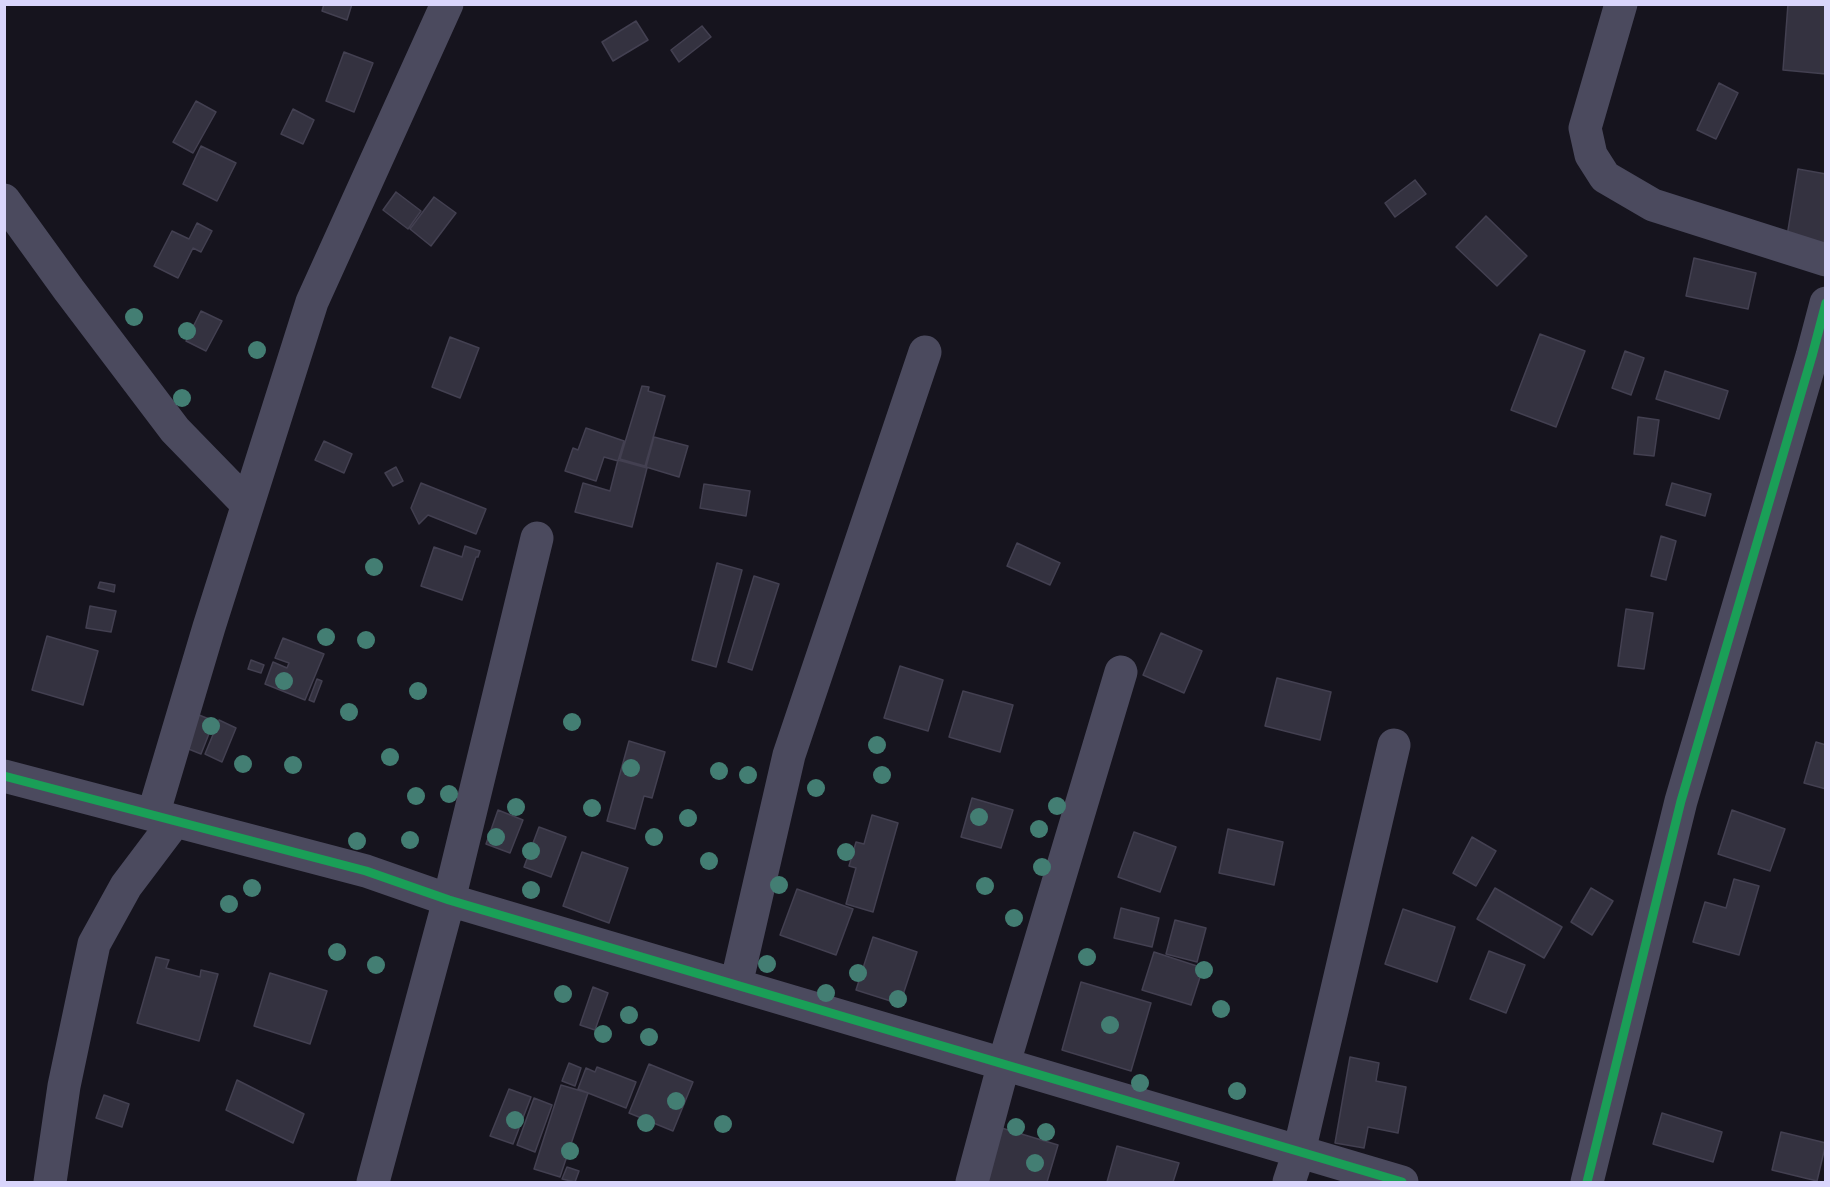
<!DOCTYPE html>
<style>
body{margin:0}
#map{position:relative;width:1830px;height:1187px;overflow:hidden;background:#16141e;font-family:Roboto,sans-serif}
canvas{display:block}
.frame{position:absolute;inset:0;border:6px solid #d9d5fb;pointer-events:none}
</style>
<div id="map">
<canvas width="1830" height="1187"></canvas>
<div class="frame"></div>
</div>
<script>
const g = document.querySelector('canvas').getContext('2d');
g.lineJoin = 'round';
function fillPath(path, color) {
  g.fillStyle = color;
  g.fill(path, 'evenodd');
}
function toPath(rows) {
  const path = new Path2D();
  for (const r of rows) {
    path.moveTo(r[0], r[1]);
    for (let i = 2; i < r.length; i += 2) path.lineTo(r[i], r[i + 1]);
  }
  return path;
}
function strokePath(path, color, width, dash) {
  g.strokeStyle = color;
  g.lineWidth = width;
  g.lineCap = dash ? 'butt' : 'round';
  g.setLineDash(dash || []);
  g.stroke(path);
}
const building = toPath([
 [324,4,352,4,347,20,322,11,324,4],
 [1788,4,1826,4,1826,74,1783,70,1788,4],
 [636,21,648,40,613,61,602,42,636,21],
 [702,26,711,37,679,62,671,50,702,26],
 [344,52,373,63,354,112,326,101,344,52],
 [1719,83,1738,93,1716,139,1697,130,1719,83],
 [196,101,216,112,193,153,173,142,196,101],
 [293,109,314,120,303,144,281,134,293,109],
 [201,146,236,163,217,201,183,184,201,146],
 [1798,169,1826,174,1826,232,1824,243,1787,236,1798,169],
 [1415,180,1426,194,1395,217,1385,203,1415,180],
 [396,192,421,211,408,229,383,210,396,192],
 [434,197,456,213,431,246,410,229,434,197],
 [1486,216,1527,256,1497,286,1456,247,1486,216],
 [197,223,212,231,201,252,193,248,178,278,154,266,172,231,189,239,197,223],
 [1694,258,1756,273,1748,309,1686,296,1694,258],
 [201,311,222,321,206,351,186,341,201,311],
 [1540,334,1585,351,1556,427,1511,410,1540,334],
 [450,337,479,348,460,398,432,387,450,337],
 [1625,351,1644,358,1631,395,1612,388,1625,351],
 [1665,371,1728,391,1719,419,1656,399,1665,371],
 [642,386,649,387,648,391,665,396,645,466,620,459,642,386],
 [1638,417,1659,420,1654,456,1634,454,1638,417],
 [586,428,624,441,618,461,604,457,596,481,565,471,573,448,578,450,586,428],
 [654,437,688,446,679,477,646,467,654,437],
 [324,441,352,454,344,473,315,460,324,441],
 [618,460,647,468,632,527,575,512,583,483,610,491,618,460],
 [396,467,403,481,393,486,385,473,396,467],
 [421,483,486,509,476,534,428,515,419,524,411,508,421,483],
 [1672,483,1711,494,1705,516,1666,505,1672,483],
 [704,484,750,491,746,516,700,508,704,484],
 [1661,536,1676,541,1666,580,1651,576,1661,536],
 [1017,543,1060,563,1050,585,1007,566,1017,543],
 [465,546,480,551,478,557,476,557,462,600,421,586,434,547,462,557,465,546],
 [717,563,742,570,716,667,692,660,717,563],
 [754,576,779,584,752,670,728,662,754,576],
 [100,582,115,585,114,592,98,588,100,582],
 [90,606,116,611,111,632,86,628,90,606],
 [1626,609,1653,613,1644,669,1618,666,1626,609],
 [1161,633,1202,651,1184,693,1143,675,1161,633],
 [47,636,98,651,83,705,32,690,47,636],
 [283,638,324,654,305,700,265,684,273,662,287,668,289,663,275,658,283,638],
 [251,660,264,665,261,673,248,669,251,660],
 [900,666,943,680,928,731,884,718,900,666],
 [1277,678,1331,692,1320,740,1265,726,1277,678],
 [317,679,322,681,314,702,309,700,317,679],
 [963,691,1013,705,1000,752,949,737,963,691],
 [194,713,214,721,201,754,181,746,194,713],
 [219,720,236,728,222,762,205,754,219,720],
 [629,741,665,752,652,798,644,796,635,829,607,821,629,741],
 [1816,742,1826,745,1826,789,1804,783,1816,742],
 [972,798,1013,810,1001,848,961,837,972,798],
 [498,810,523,820,510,853,486,844,498,810],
 [1732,810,1785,829,1770,871,1718,854,1732,810],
 [872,815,898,823,873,912,846,904,856,868,849,866,856,842,864,844,872,815],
 [539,827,566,837,551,877,524,867,539,827],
 [1228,829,1283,842,1274,885,1219,873,1228,829],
 [1134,832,1176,847,1160,892,1118,877,1134,832],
 [1472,837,1496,851,1476,886,1453,873,1472,837],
 [582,852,628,868,609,923,563,906,582,852],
 [1734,879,1759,886,1739,955,1693,942,1705,902,1726,908,1734,879],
 [1495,888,1562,927,1544,958,1477,919,1495,888],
 [1591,888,1613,901,1592,935,1571,922,1591,888],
 [797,889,853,909,836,955,780,935,797,889],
 [1121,908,1159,918,1152,947,1114,938,1121,908],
 [1403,909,1455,927,1437,982,1385,964,1403,909],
 [1175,920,1206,928,1197,962,1166,954,1175,920],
 [873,937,917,952,900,1004,856,990,873,937],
 [1489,951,1525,965,1506,1013,1470,999,1489,951],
 [1154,952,1203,968,1191,1005,1142,990,1154,952],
 [156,957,169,960,166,968,200,977,201,970,218,974,199,1041,137,1023,156,957],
 [270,973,327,991,310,1044,254,1026,270,973],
 [1081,982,1151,1003,1131,1071,1062,1050,1081,982],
 [593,987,608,993,595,1030,580,1025,593,987],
 [1350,1057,1379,1063,1376,1081,1406,1087,1398,1133,1368,1127,1364,1148,1335,1143,1350,1057],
 [569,1063,581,1068,575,1086,562,1081,569,1063],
 [649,1064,693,1082,673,1131,629,1113,649,1064],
 [597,1067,636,1082,626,1108,578,1089,586,1068,595,1072,597,1067],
 [237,1080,304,1114,293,1143,226,1110,237,1080],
 [561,1085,588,1093,560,1177,534,1169,561,1085],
 [509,1089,531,1097,513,1144,490,1136,509,1089],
 [104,1095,129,1104,122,1127,96,1118,104,1095],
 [534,1098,552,1105,535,1152,517,1145,534,1098],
 [1662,1113,1722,1132,1713,1162,1653,1144,1662,1113],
 [995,1126,1058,1145,1047,1182,991,1182,979,1179,995,1126],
 [1781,1132,1826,1143,1817,1181,1772,1170,1781,1132],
 [1117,1146,1179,1163,1173,1182,1107,1182,1117,1146],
 [567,1167,579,1171,575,1182,562,1179,567,1167]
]);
fillPath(building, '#343240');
strokePath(building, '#434051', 1.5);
strokePath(toPath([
 [1621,4,1585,128,1591,155,1605,177,1653,205,1826,260],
 [4,200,69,290,175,430,247,504],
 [4,776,366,871,449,900,1402,1182],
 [153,815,209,627,312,302,447,4],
 [736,985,789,755,925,352],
 [50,1182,64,1086,94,944,126,886,175,821],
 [373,1182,449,900,537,538],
 [972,1182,1004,1063,1121,672],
 [1289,1182,1299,1152,1394,745],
 [1587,1182,1681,801,1812,356,1826,303]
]), '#4b4a5e', 33);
strokePath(toPath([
 [4,776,366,871,449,900,1402,1182],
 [1587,1182,1681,801,1812,356,1826,303]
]), '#1a9f57', 9);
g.fillStyle = '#437e73';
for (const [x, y] of [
 [134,317],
 [187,331],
 [257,350],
 [182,398],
 [374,567],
 [326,637],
 [366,640],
 [284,681],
 [418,691],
 [349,712],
 [572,722],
 [211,726],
 [877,745],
 [390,757],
 [243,764],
 [293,765],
 [631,768],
 [719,771],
 [748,775],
 [882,775],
 [816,788],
 [449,794],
 [416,796],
 [1057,806],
 [516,807],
 [592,808],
 [979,817],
 [688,818],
 [1039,829],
 [496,837],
 [654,837],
 [410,840],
 [357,841],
 [531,851],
 [846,852],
 [709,861],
 [1042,867],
 [779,885],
 [985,886],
 [252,888],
 [531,890],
 [229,904],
 [1014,918],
 [337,952],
 [1087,957],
 [767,964],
 [376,965],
 [1204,970],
 [858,973],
 [826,993],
 [563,994],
 [898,999],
 [1221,1009],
 [629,1015],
 [1110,1025],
 [603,1034],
 [649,1037],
 [1140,1083],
 [1237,1091],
 [676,1101],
 [515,1120],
 [646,1123],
 [723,1124],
 [1016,1127],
 [1046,1132],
 [570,1151],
 [1035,1163]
]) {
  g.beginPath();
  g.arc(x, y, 9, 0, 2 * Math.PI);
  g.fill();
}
</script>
